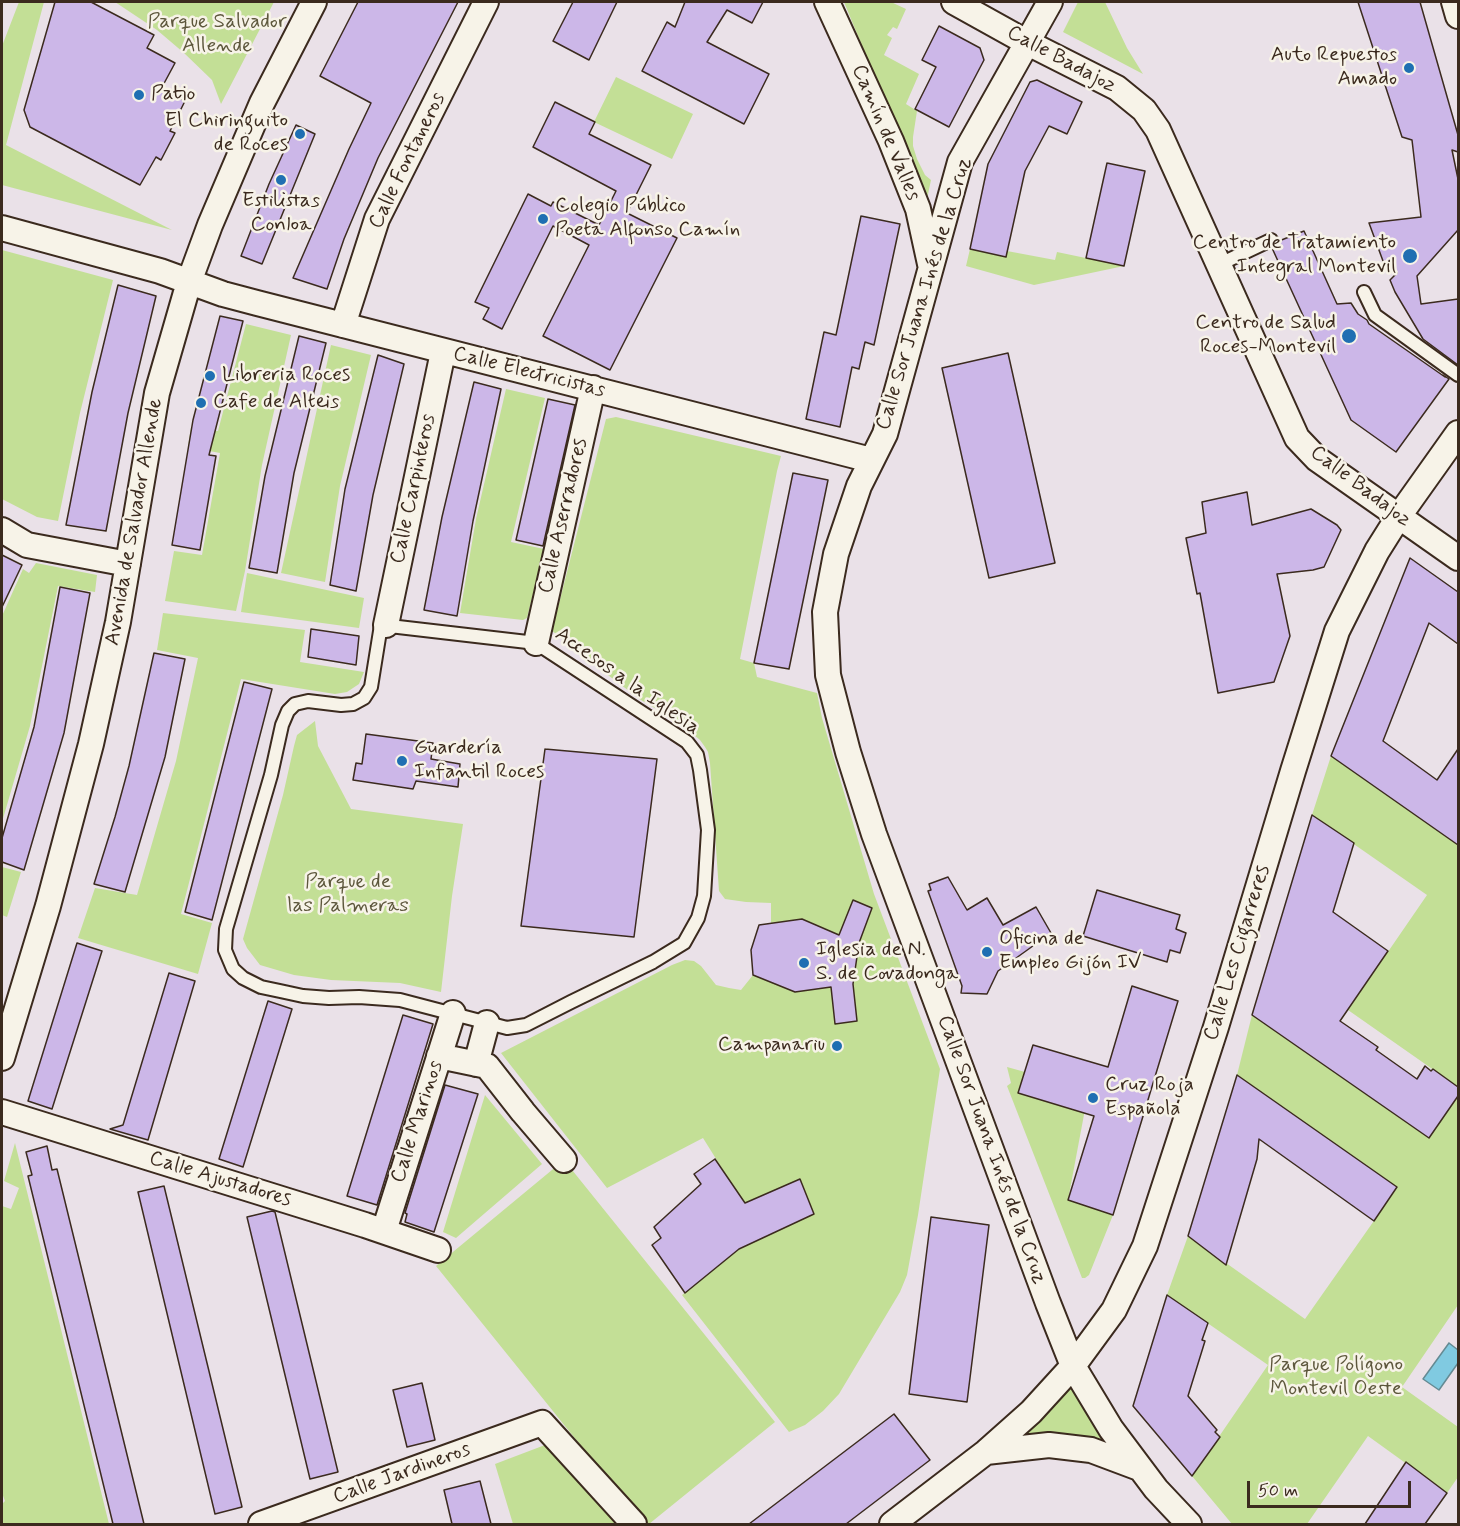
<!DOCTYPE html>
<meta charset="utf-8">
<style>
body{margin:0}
#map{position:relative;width:1460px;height:1526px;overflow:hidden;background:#eae1e8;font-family:Mynerve,sans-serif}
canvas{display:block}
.frame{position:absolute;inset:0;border:3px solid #3b2a1e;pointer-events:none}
.scale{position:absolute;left:1247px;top:1481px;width:164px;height:27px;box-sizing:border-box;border:3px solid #3b2a1e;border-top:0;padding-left:8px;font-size:18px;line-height:21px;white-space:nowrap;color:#3b2a1e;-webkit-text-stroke:4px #f7f3e8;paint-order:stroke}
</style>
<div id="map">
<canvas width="1460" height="1526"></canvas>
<div class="frame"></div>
<div class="scale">50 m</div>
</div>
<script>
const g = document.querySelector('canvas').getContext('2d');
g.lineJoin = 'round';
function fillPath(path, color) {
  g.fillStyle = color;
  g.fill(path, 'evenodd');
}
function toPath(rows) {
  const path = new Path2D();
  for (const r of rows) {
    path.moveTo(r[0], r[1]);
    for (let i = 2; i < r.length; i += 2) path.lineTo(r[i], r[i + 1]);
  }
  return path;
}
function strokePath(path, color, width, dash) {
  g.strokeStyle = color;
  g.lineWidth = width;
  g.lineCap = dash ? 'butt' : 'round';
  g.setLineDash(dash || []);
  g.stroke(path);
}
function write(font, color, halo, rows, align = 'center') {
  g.font = font + ' Mynerve,sans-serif';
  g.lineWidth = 5;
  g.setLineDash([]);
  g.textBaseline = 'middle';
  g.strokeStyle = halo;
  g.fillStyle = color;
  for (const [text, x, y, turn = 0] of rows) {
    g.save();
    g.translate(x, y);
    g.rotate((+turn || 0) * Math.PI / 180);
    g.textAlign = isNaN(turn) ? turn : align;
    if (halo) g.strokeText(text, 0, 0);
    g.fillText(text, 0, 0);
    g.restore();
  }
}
fillPath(toPath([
 [19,2,44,2,6,145,172,230,2,185,2,46],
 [115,2,274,2,221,104,212,80,184,53,157,30],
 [844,2,891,2,906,9,897,29,893,27,887,35,892,38,884,55,919,74,906,104,917,111,913,137,913,146,917,159,925,175,931,180,927,199,925,199],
 [1078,2,1105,2,1127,48,1143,74,1063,32],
 [616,77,693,114,672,159,594,122],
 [970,249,1005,257,1007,251,1055,260,1057,252,1124,266,1034,285,966,266],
 [2,250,113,280,80,413,58,521,37,517,2,499],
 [246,324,291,335,262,465,245,571,236,611,165,601,174,551,202,555,220,453,188,447,191,427,218,431],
 [331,345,371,355,340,486,325,582,281,573],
 [506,389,545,398,511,542,544,549,528,614,527,618,523,620,460,613,476,519],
 [616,417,781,456,777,471,740,659,754,663,757,677,817,693,822,718,874,894,940,1069,918,1215,907,1275,900,1292,839,1394,823,1411,805,1425,789,1432,682,1295,739,1249,814,1214,800,1179,715,1217,707,1205,733,1186,703,1138,607,1188,501,1053,672,965,685,960,694,961,701,966,716,985,729,988,741,990,753,975,795,992,831,987,835,1024,857,1021,853,984,859,943,872,908,853,901,839,935,803,919,771,923,771,903,746,902,725,899,719,891,710,763,708,752,705,747,700,740,677,721,641,700,588,660,574,646,552,631,606,419],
 [36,563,97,575,95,592,58,586,30,726,2,822,2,616,23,569,29,573],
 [247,573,364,598,359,628,241,612],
 [163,613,305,630,300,662,364,672,359,684,347,692,335,694,241,679,181,914,212,923,198,974,78,938,95,888,137,895,176,761,198,658,157,650],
 [315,721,318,746,351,809,463,824,452,896,441,992,400,983,331,980,294,975,260,965,247,948,243,939,283,795,294,746,297,735],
 [1331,756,1458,845,1458,1087,1348,1010,1427,895,1312,815],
 [2,867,21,872,7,917,2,915],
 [1252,1015,1429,1138,1458,1096,1458,1305,1402,1387,1458,1427,1458,1477,1447,1493,1368,1436,1307,1524,1232,1524,1192,1476,1268,1365,1167,1295,1188,1236,1305,1319,1397,1188,1237,1075],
 [1007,1067,1025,1072,1018,1093,1086,1104,1068,1200,1113,1215,1089,1275,1085,1278,1082,1278,1007,1086,1011,1083],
 [485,1095,542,1164,456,1238,443,1232],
 [15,1143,109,1524,2,1524,2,1504,5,1501,2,1493,2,1206,11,1209,19,1188,4,1181],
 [564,1160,775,1422,649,1524,644,1524,436,1266],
 [1071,1387,1075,1388,1091,1420,1114,1452,1016,1442],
 [545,1445,625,1524,513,1524,495,1464]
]), '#c3df96');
const water = toPath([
 [1449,1343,1458,1350,1458,1363,1439,1390,1423,1379,1449,1343]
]);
fillPath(water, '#80cae1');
strokePath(water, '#648a93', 1.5);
const building = toPath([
 [55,2,91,2,154,35,147,48,175,63,161,89,185,101,170,131,175,133,161,160,156,157,140,185,30,127,24,110,55,2],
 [358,2,458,2,378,158,344,239,327,289,293,278,349,149,371,103,320,76,358,2],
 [573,2,617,2,589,60,553,41,573,2],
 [685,2,763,2,752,23,727,10,707,42,769,74,744,124,642,71,667,22,675,27,685,2],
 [1358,2,1420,2,1458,135,1458,152,1452,150,1458,179,1458,230,1417,276,1421,304,1458,299,1458,365,1423,339,1395,292,1390,280,1397,273,1383,261,1369,223,1421,217,1412,140,1402,137,1358,2],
 [939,26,980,48,984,60,949,127,915,109,936,67,922,60,939,26],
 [1037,80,1082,102,1067,134,1049,126,1025,171,1006,257,970,249,988,164,1030,82,1037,80],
 [555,102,595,122,589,134,651,165,627,213,677,238,610,370,543,336,589,245,553,226,502,329,483,319,489,308,475,302,528,194,551,206,553,202,599,225,616,191,533,147,555,102],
 [296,125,315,134,262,264,241,256,269,184,296,125],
 [1107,163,1145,171,1124,266,1086,258,1107,163],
 [861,216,900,224,874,345,865,342,859,369,852,367,840,427,806,419,824,332,836,335,861,216],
 [1304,231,1337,304,1351,303,1358,314,1367,320,1369,324,1445,377,1443,375,1449,379,1396,452,1351,420,1272,248,1277,245,1279,241,1304,231],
 [118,285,156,296,128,413,106,531,66,525,92,392,118,285],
 [220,316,243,321,209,455,216,456,200,550,172,545,193,420,220,316],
 [299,336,326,343,294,473,277,573,249,568,265,476,299,336],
 [1008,353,1055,563,989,578,942,368,1008,353],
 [378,355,404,364,373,495,356,591,330,585,345,489,378,355],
 [474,382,501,389,473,521,457,616,424,610,442,517,474,382],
 [548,399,575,405,543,546,516,540,548,399],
 [793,473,828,480,789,669,754,663,793,473],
 [1247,492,1252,525,1311,509,1337,525,1341,530,1324,567,1313,570,1277,574,1290,636,1274,682,1218,693,1200,593,1197,594,1186,538,1206,533,1202,502,1247,492],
 [2,555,22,565,2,607,2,555],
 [1410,558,1458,592,1458,644,1429,623,1383,741,1437,780,1458,749,1458,845,1331,756,1410,558],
 [60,587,90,593,64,733,24,870,2,862,2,838,34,727,60,587],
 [311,629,359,636,356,665,308,657,311,629],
 [154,653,185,659,165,757,125,892,94,884,115,817,129,766,154,653],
 [244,682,272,689,212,920,185,912,244,682],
 [366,734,433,743,431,759,460,764,458,787,416,781,413,789,353,780,356,763,362,764,366,734],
 [545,749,657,759,634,937,521,926,545,749],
 [1312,815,1354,843,1333,912,1388,951,1340,1021,1378,1047,1376,1050,1417,1079,1425,1066,1431,1071,1433,1069,1458,1087,1458,1096,1429,1138,1252,1015,1312,815],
 [948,877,967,910,987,898,1003,925,1036,907,1051,933,998,971,987,994,961,993,962,986,928,891,931,890,929,884,948,877],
 [1097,890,1180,915,1176,929,1186,933,1180,953,1170,950,1167,962,1083,936,1097,890],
 [853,900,872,908,859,943,853,984,857,1021,835,1024,831,987,795,992,753,975,751,950,759,925,802,919,839,935,853,900],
 [77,943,102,951,52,1109,28,1101,77,943],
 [169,973,195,981,148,1140,110,1129,123,1125,169,973],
 [1132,986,1178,1001,1113,1215,1068,1200,1094,1116,1018,1093,1033,1045,1108,1067,1132,986],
 [268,1001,292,1009,243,1167,219,1159,268,1001],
 [403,1015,433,1024,377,1205,347,1196,403,1015],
 [1237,1075,1397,1187,1374,1221,1259,1139,1257,1159,1226,1265,1188,1236,1237,1075],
 [445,1085,478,1094,434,1232,405,1222,407,1214,405,1213,445,1085],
 [47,1146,52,1170,57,1169,144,1524,113,1524,28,1176,32,1175,26,1152,47,1146],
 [715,1159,745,1203,800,1179,814,1214,739,1249,685,1293,652,1245,661,1238,654,1227,701,1184,694,1174,715,1159],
 [164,1186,242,1507,215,1514,138,1192,164,1186],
 [272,1211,275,1212,338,1472,310,1479,247,1217,272,1211],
 [931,1217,989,1225,967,1402,909,1394,931,1217],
 [1167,1295,1208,1323,1202,1340,1205,1341,1188,1396,1217,1430,1215,1432,1220,1437,1192,1476,1133,1406,1167,1295],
 [422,1383,435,1440,407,1447,393,1390,422,1383],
 [894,1414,930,1460,846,1524,749,1524,894,1414],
 [1406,1462,1447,1493,1425,1524,1365,1524,1406,1462],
 [480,1481,491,1524,452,1524,444,1490,480,1481]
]);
fillPath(building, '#ccb7e8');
strokePath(building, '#3b2a1e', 1.5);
const lane = toPath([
 [1218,265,1271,240],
 [1364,292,1375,315,1458,375],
 [381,625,536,643,687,742,697,755,700,770,708,830,704,896,698,918,684,943,653,962,571,1002,526,1025,507,1028,400,1000,359,997,329,998,303,996,280,991,261,987,243,978,233,969,225,950,226,929,271,775,282,725,288,711,295,704,308,701,341,705,353,704,364,698,371,687,381,625]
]);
const street = toPath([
 [827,2,891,141,918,209,930,264],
 [954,2,1026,42,1117,88,1144,110,1158,130,1297,438,1317,459,1458,558],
 [1050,2,960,162,885,434,859,486,836,554,825,612,828,675,848,752,874,834,1048,1303,1073,1366,1111,1429,1156,1489,1189,1524],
 [1454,2,1458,16],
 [2,228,160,271,223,294,257,303,871,460],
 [343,325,377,219,486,2],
 [2,530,27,545,128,564],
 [386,625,443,352],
 [536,643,593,388],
 [439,1056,487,1066,523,1112,564,1160],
 [2,1058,48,906,91,744,118,622,157,393,189,282,210,225,262,103,314,2],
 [476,1064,487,1023],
 [2,1112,365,1225,438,1250],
 [384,1231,453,1013],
 [986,1452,1049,1445,1091,1450,1139,1468],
 [261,1524,542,1423,634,1524],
 [892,1524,986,1452,1031,1412,1073,1366,1114,1310,1145,1246,1216,1027,1293,771,1337,631,1377,551,1399,516,1458,433]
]);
strokePath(lane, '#3b2a1e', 16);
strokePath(street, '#3b2a1e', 28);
strokePath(lane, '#f7f3e8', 12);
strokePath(street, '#f7f3e8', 24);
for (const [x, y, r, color] of [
 [1409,68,6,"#1f6fb2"],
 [139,95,6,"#1f6fb2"],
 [300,134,6,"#1f6fb2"],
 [281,180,6,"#1f6fb2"],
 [543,219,6,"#1f6fb2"],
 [1410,256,8,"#1f6fb2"],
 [1349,336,8,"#1f6fb2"],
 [210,376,6,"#1f6fb2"],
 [201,403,6,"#1f6fb2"],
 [402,761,6,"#1f6fb2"],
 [987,952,6,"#1f6fb2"],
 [804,963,6,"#1f6fb2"],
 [837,1046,6,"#1f6fb2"],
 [1093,1098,6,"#1f6fb2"]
]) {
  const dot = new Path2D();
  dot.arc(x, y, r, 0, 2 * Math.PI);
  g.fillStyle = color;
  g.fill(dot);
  strokePath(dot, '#f7f3e8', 2);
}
write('21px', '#5d573c', '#f7f3e8', [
 ["Parque Salvador",217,23],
 ["Allende",217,47],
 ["Parque de",348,883],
 ["las Palmeras",348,907],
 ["Parque Polígono",1336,1366],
 ["Montevil Oeste",1336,1390]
]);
write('21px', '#3b2a1e', '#f7f3e8', [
 ["Auto Repuestos",1397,56,"right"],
 ["Amado",1397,80,"right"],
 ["Patio",151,95],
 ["El Chiringuito",288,122,"right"],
 ["de Roces",288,146,"right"],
 ["Estilistas",281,202,"center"],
 ["Conloa",281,226,"center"],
 ["Colegio Público",555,207],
 ["Poeta Alfonso Camín",555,231],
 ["Centro de Tratamiento",1396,244,"right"],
 ["Integral Montevil",1396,268,"right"],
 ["Centro de Salud",1336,324,"right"],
 ["Roces-Montevil",1336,348,"right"],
 ["Libreria Roces",222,376],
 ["Cafe de Alteis",213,403],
 ["Guardería",414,749],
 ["Infantil Roces",414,773],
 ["Oficina de",999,940],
 ["Empleo Gijón IV",999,964],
 ["Iglesia de N.",816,951],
 ["S. de Covadonga",816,975],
 ["Campanariu",825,1046,"right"],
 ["Cruz Roja",1105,1086],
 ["Española",1105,1110]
], 'left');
write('21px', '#3b2a1e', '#f7f3e8', [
 ["Calle Badajoz",1061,60,28],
 ["Camín de Valles",885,133,67],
 ["Calle Fontaneros",408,161,-64],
 ["Calle Sor Juana Inés de la Cruz",925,294,-73],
 ["Calle Electricistas",529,373,14],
 ["Calle Badajoz",1360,487,37],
 ["Calle Carpinteros",414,489,-78],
 ["Calle Aserradores",564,516,-77],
 ["Avenida de Salvador Allende",135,522,-80],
 ["Accesos a la Iglesia",627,682,35],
 ["Calle Les Cigarreres",1238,953,-73],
 ["Calle Marinos",418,1122,-72],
 ["Calle Sor Juana Inés de la Cruz",991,1150,70],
 ["Calle Ajustadores",220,1180,17],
 ["Calle Jardineros",402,1474,-20]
]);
</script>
